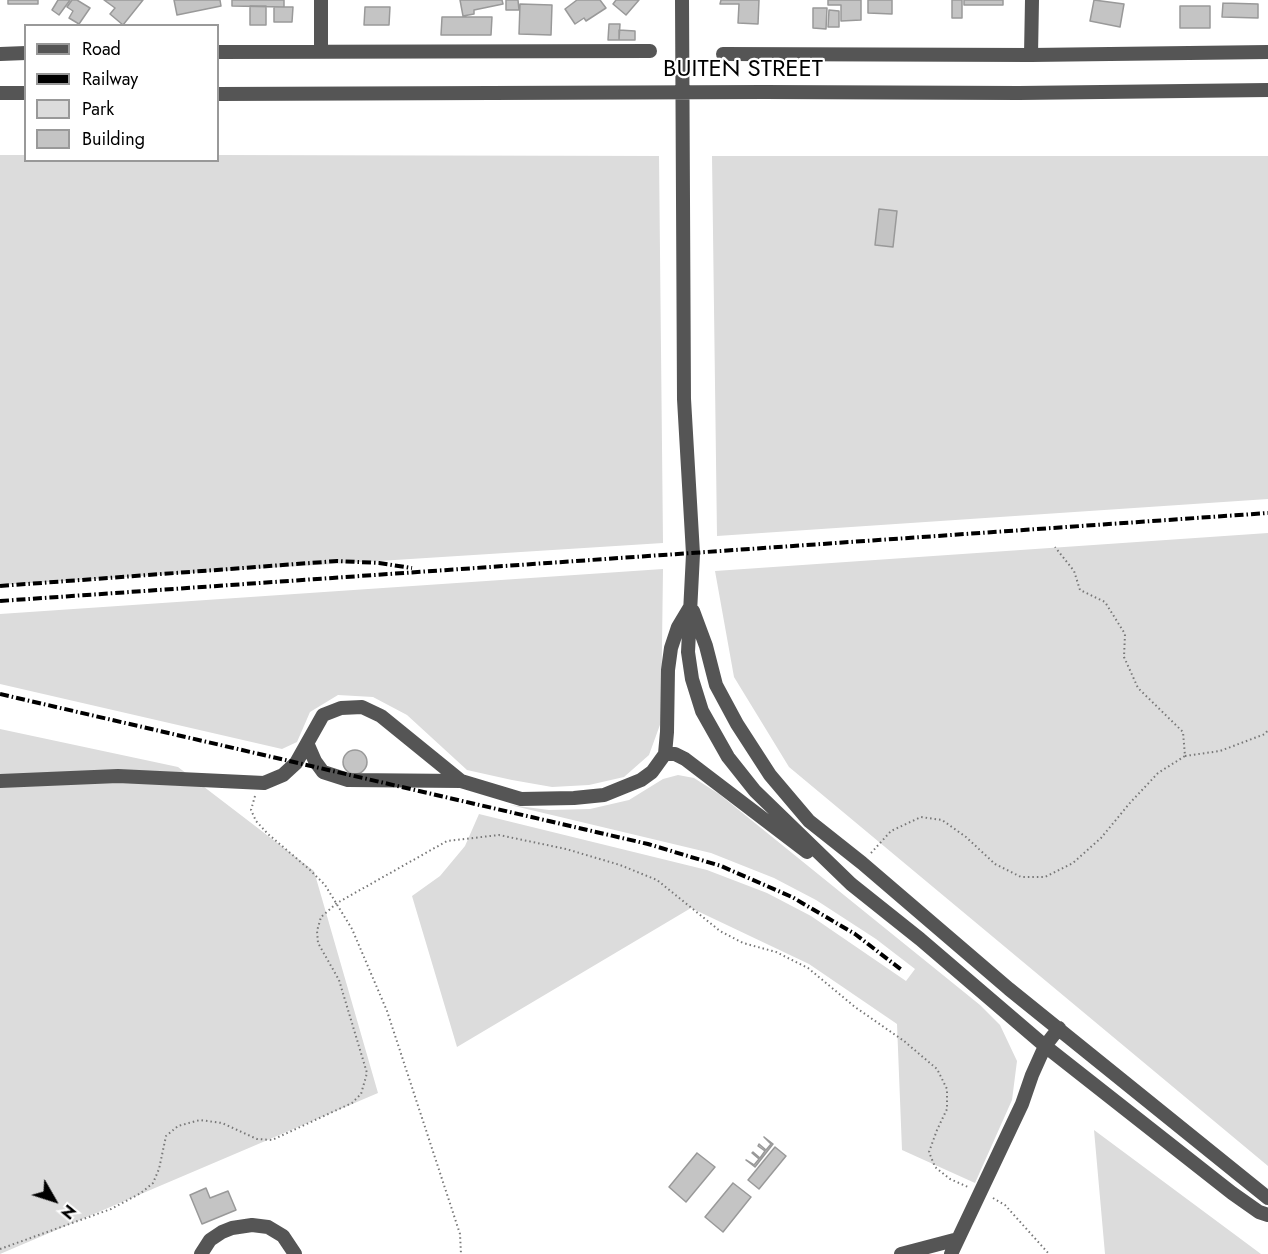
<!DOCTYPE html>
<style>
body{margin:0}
#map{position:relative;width:1268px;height:1254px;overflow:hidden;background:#fff;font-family:Jost,sans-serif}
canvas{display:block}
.legend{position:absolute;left:24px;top:24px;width:195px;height:138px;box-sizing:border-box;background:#fff;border:2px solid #999;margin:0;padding:8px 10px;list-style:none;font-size:18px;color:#000}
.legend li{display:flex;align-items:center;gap:12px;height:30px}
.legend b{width:30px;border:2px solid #999}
.north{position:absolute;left:24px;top:1170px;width:60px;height:60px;-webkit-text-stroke:4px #fff;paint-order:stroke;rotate:129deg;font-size:16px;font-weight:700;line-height:24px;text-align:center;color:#000}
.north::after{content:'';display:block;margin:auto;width:21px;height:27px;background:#000;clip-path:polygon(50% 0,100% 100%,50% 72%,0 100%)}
</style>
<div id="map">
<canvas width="1268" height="1254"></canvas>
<ul class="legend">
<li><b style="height:8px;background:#555"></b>Road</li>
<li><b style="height:8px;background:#000"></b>Railway</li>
<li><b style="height:16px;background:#dcdcdc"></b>Park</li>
<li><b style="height:16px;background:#c4c4c4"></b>Building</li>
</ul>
<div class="north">N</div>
</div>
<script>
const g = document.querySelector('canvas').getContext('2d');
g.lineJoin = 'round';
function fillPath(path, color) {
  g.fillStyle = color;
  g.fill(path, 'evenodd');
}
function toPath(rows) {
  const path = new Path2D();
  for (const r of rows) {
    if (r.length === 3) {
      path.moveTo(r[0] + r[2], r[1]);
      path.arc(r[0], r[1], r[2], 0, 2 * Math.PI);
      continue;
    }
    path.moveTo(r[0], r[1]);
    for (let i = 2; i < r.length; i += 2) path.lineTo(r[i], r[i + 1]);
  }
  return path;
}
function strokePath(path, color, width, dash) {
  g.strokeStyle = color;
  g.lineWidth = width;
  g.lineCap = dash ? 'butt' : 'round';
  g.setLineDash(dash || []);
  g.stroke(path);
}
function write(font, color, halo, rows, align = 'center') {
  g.font = font + ' Jost,sans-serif';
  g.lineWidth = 4.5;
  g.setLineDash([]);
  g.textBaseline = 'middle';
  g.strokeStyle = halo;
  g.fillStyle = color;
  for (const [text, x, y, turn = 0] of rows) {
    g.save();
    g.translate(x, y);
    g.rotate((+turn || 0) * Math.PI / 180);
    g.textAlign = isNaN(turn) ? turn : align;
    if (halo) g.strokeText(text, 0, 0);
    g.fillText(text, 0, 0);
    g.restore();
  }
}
fillPath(toPath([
 [0,155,25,155,26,160,218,160,218,155,659,156,663,543,0,585],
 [712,156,1268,156,1268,499,717,536],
 [1268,533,1268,1166,789,767,734,677,715,571],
 [663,569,661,722,649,755,624,777,589,785,552,787,512,780,467,770,407,715,373,697,338,695,310,712,297,742,282,749,0,684,0,614],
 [0,729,178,767,314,871,378,1093,0,1254],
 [678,775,694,778,719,794,980,1005,1000,1025,1017,1061,1012,1100,975,1183,902,1150,897,1024,809,964,691,908,457,1047,412,896,440,876,465,846,479,814,707,870,767,893,811,916,906,981,915,969,876,939,816,900,774,878,711,853,510,805,549,810,590,809,629,800,663,779],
 [1094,1130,1261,1254,1105,1254]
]), '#dcdcdc');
const building = toPath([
 [8,0,38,0,38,4,8,4,8,0],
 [58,0,70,0,59,15,52,10,58,0],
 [72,0,77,0,90,8,79,24,69,18,73,11,67,7,72,0],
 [104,0,143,0,123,25,110,14,115,8,104,0],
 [174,0,220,0,221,6,177,15,174,0],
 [232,0,284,0,284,7,232,6,232,0],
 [460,0,502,0,503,4,474,10,474,14,463,16,460,0],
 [506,0,518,0,519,10,506,10,506,0],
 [577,0,600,0,606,8,586,21,584,18,575,24,565,9,577,0],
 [616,0,639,0,626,15,613,4,616,0],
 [721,0,759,0,758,24,738,23,739,4,720,4,721,0],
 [828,0,861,0,861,20,841,21,841,5,828,5,828,0],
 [868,0,892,0,892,14,868,13,868,0],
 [952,0,962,0,962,18,952,18,952,0],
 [964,0,1003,0,1003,5,964,5,964,0],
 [1094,0,1124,4,1120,27,1090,21,1094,0],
 [1223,3,1258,4,1258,18,1222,17,1223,3],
 [520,4,552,5,551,35,519,34,520,4],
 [250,6,266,6,266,25,250,25,250,6],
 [1180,6,1210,6,1210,28,1180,28,1180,6],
 [274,7,293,7,292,22,274,22,274,7],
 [365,7,390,7,389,25,364,25,365,7],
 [813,8,827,8,826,29,813,28,813,8],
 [829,10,839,11,839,27,828,27,829,10],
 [442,17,492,17,491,35,441,35,442,17],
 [609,24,620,24,619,40,608,40,609,24],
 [619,30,635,31,635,40,619,40,619,30],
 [879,209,897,211,893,247,875,245,879,209],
 [355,762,12],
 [764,1137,773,1144,755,1167,746,1160,754,1165,759,1159,752,1153,753,1152,760,1158,765,1151,758,1146,759,1144,766,1150,771,1144,764,1137],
 [775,1147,786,1156,759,1189,748,1180,775,1147],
 [697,1153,715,1167,686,1202,669,1187,697,1153],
 [733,1183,751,1197,723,1232,705,1217,733,1183],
 [206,1188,210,1198,228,1191,236,1210,202,1224,190,1195,206,1188]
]);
fillPath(building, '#c4c4c4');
strokePath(building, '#999', 1.5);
strokePath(toPath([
 [1185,756,1220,751,1265,734,1268,730],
 [255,796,251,810,256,821,268,834,309,869,325,885,352,929,387,1011,460,1234,461,1254],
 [871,853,891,831,921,817,942,820,966,837,995,864,1021,877,1045,877,1073,863,1101,838,1129,804,1158,773,1185,756,1183,732,1138,688,1124,657,1125,634,1105,602,1080,590,1074,571,1055,547],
 [993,1198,1005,1205,1049,1254],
 [0,1249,111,1209,141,1193,153,1183,159,1169,166,1136,178,1126,200,1120,222,1123,257,1139,272,1140,352,1103,361,1094,367,1073,339,980,318,943,317,931,321,917,337,903,447,841,499,835,566,849,620,865,657,880,720,931,743,943,776,952,808,968,855,1007,904,1041,937,1069,947,1089,947,1109,937,1130,929,1152,935,1167,950,1179,968,1187]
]), '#777', 2, [1.5, 3]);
strokePath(toPath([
 [682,0,684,399,693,554,688,652,692,679,702,711,728,757,755,791,851,884,920,939,1045,1046,1232,1193,1259,1212,1268,1215],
 [321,51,321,0],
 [218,52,650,51],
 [0,54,26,53],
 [723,54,1031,55,1268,52],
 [1031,55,1032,0],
 [0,93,26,93],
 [218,94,764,92,1019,93,1268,90],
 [693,611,706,646,716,685,737,724,770,775,809,821,862,863,1009,989,1268,1198],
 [308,745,315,761,323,772,348,780,461,781,521,799,574,798,604,795,641,780,652,772,665,754,667,732,668,670,671,648,678,627,690,607],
 [665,754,675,754,685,759,807,852],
 [0,781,118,776,264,783,283,775,296,763,323,715,341,708,362,707,381,716,461,781],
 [201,1254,210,1240,222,1232,232,1228,252,1225,268,1227,283,1236,295,1254],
 [901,1254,958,1239],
 [951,1254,1022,1104,1032,1075,1045,1046,1059,1028]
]), '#555', 14);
strokePath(toPath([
 [0,586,337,561,379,563,412,568],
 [0,601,1268,513],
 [0,694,648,844,721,866,792,897,855,934,903,971]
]), '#000', 4, [9, 3, 1.5, 3]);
write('24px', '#000', '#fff', [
 ["BUITEN STREET",743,70]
]);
</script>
